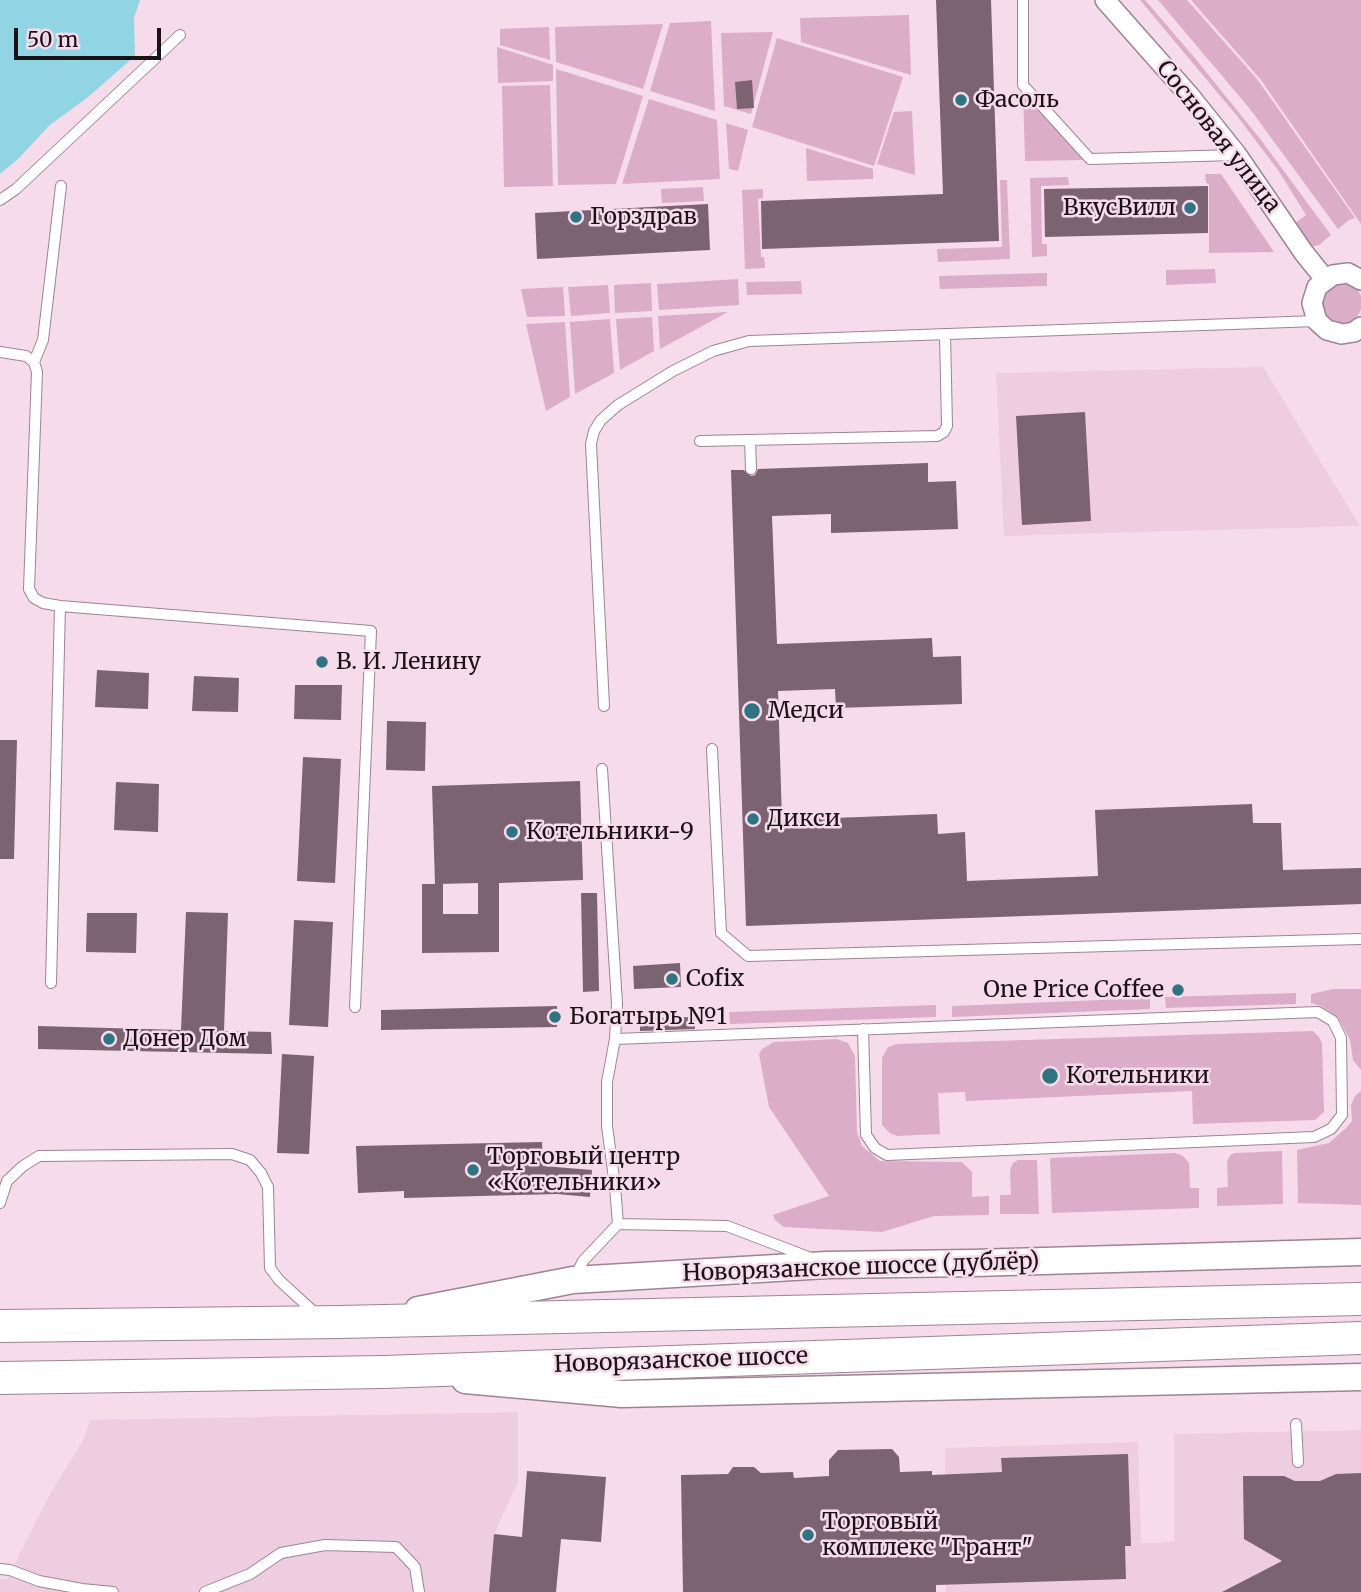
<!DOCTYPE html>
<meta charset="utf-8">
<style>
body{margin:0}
#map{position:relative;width:1361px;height:1592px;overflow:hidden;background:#f6dbeb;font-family:Merriweather,serif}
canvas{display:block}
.scale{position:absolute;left:14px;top:28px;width:147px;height:32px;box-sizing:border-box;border:4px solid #1b1218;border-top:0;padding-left:9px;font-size:21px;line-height:24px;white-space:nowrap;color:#1b1218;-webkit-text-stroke:5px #f6dbeb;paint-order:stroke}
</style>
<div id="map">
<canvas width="1361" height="1592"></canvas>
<div class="scale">50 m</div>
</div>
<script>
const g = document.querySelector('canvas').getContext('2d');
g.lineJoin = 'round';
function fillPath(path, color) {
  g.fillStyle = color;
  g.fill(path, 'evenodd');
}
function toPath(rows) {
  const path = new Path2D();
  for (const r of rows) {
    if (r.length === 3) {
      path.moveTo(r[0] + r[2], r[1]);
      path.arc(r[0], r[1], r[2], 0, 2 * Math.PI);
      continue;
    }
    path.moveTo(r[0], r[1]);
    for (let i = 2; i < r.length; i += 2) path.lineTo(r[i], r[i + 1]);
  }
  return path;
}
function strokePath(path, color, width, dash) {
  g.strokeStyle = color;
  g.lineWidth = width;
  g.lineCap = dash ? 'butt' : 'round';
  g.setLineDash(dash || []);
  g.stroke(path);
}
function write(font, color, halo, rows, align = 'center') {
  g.font = font + ' Merriweather,serif';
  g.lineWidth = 5;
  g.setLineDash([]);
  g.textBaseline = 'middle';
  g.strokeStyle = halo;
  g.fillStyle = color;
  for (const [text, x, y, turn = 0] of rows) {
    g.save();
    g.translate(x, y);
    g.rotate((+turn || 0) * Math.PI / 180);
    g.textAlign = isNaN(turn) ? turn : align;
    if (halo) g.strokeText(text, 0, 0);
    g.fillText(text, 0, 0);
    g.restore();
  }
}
fillPath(toPath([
 [1263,367,1360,526,1004,536,996,373],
 [518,1412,518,1482,494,1534,489,1592,0,1592,0,1579,7,1579,51,1492,84,1439,90,1420],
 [1361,1430,1361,1592,946,1592,945,1448,1138,1442,1141,1543,1157,1543,1174,1541,1174,1434]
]), '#efcde1');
fillPath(toPath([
 [1140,0,1145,0,1194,57,1261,140,1331,235,1319,245,1310,247,1294,224,1306,215,1278,170,1237,116],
 [1158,0,1187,0,1257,79,1355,218,1349,220,1338,229,1250,109],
 [1191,0,1361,0,1361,224,1261,80],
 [909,15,911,75,801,42,800,18],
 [711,21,715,111,650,91,670,23],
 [663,24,643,89,556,62,555,27],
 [549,27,550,60,500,45,500,29],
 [773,32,751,114,724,106,721,33],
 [777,38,903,77,874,166,752,127],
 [497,47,553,65,553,81,498,83],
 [556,69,643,96,616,184,558,185],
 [550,85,553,186,504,187,502,86],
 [1023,89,1086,160,1025,161],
 [649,99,717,120,720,179,622,184],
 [912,111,915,175,877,164,894,112],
 [726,123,748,130,738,171,729,169],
 [806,148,873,169,873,179,807,181],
 [1205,174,1221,174,1274,252,1209,253,1209,184,1206,183],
 [1068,177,1069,185,1041,186,1042,244,1047,244,1047,256,1032,257,1030,178],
 [1000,180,1007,180,1010,259,938,262,937,249,1002,247],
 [703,187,704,201,662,203,661,189],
 [763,189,763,198,758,199,761,257,764,257,765,268,745,269,742,190],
 [1215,269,1216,283,1166,285,1166,270],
 [1047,273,1047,286,940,289,939,276],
 [738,279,739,305,659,310,657,284],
 [801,281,802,294,747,295,746,282],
 [1342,303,20],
 [651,283,652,311,615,313,614,285],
 [608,285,610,313,571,316,568,287],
 [563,287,565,316,527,317,521,289],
 [728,312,660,349,658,316],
 [652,317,654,351,620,370,616,319],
 [610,319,614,373,575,394,570,322],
 [565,322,570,397,546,411,526,324],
 [1333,989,1361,989,1361,1070,1353,1060,1350,1040,1338,1017,1321,1006,1311,1003,1311,994],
 [1296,993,1296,1004,1166,1008,1165,997],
 [1150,998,1150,1009,952,1017,952,1006],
 [936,1005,936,1017,730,1024,729,1012],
 [1313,1031,1319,1037,1322,1043,1324,1112,1315,1120,1193,1124,1192,1091,966,1101,965,1092,938,1093,940,1134,897,1136,890,1133,882,1125,882,1058,888,1047,897,1044],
 [837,1039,848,1043,855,1056,857,1132,862,1146,880,1161,962,1162,972,1172,972,1197,989,1196,989,1215,934,1216,882,1232,784,1227,775,1220,773,1215,829,1196,769,1107,759,1054,762,1049,774,1042],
 [1361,1091,1361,1205,1298,1203,1297,1150,1329,1143,1346,1128,1352,1121,1351,1105,1355,1096],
 [1282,1151,1283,1204,1217,1206,1217,1188,1228,1187,1227,1162,1230,1155,1235,1153],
 [1175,1153,1183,1156,1189,1163,1190,1188,1199,1188,1199,1208,1052,1213,1050,1158],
 [1018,1160,1037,1160,1039,1214,1000,1214,1000,1195,1011,1195,1010,1170,1013,1163]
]), '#dcadc9');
fillPath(toPath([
 [0,0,140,0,134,18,135,56,87,98,50,125,18,159,0,174]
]), '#91d5e5');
fillPath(toPath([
 [936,0,991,0,999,241,762,249,761,201,943,194],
 [752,80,754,108,737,109,735,82],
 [1208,186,1208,233,1045,237,1044,189],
 [708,204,710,250,537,259,535,213],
 [1085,412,1091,521,1022,525,1016,416],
 [928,463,928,482,956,481,958,529,831,533,831,514,772,516,777,644,932,638,933,657,961,656,962,704,836,708,835,689,778,691,782,820,937,814,938,834,965,832,967,881,1098,876,1095,810,1252,804,1253,823,1281,823,1283,870,1361,868,1361,904,746,926,731,470,744,470,751,476,755,475,758,469],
 [97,670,149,673,148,709,95,707],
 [194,676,239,678,238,712,192,711],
 [295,685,342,685,341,720,294,719],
 [387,721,426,722,425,771,386,770],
 [0,740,17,740,14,859,0,859],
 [303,757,341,759,335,883,297,881],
 [580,781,583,880,499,883,499,952,422,953,422,884,435,884,432,786],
 [478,883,478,914,443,914,443,884,439,884],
 [116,782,159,784,158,832,114,830],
 [581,893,597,893,599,991,583,992],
 [186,912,228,913,224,1031,271,1032,272,1054,38,1049,38,1026,181,1030],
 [87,913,137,913,136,953,86,952],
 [294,920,333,922,328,1027,289,1025],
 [680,963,681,987,634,989,633,966],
 [557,1006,557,1027,381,1030,381,1010],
 [695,1017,695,1029,640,1031,640,1018],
 [282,1054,314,1056,309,1154,277,1153],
 [542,1142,543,1166,592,1170,590,1197,557,1194,404,1198,404,1191,358,1193,356,1146],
 [892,1449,899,1457,900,1472,932,1471,932,1475,1002,1472,1001,1458,1128,1454,1131,1546,1125,1546,1126,1579,936,1585,936,1592,683,1592,681,1475,728,1474,733,1467,754,1467,761,1473,793,1472,794,1478,829,1476,829,1460,838,1450],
 [527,1471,606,1477,601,1542,561,1539,556,1592,489,1592,494,1534,522,1537],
 [1361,1473,1361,1592,1222,1592,1282,1561,1244,1539,1243,1476,1284,1476,1295,1481,1320,1481,1336,1474]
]), '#7b6371');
const service = toPath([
 [1023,0,1023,85,1090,159,1236,155],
 [0,200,16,189,180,35],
 [0,352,26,356,34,362,37,372,29,589,34,598,43,603,60,606,371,631,355,1007],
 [34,362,43,340,61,186],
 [750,440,751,469],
 [700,441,937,436,944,432,947,426,945,334],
 [604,706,591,444,594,431,601,420,618,405,673,371,713,351,749,341,1317,321],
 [712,749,721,933,748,956,1361,939],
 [51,983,60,606],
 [615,1039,929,1027,1318,1012,1333,1021,1341,1038,1342,1115,1331,1129,1314,1137,887,1155,875,1148,866,1135,863,1029],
 [0,1203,7,1181,23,1166,39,1156,232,1154,250,1160,261,1173,268,1187,270,1268,279,1280,316,1314],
 [618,1224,727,1226,811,1258],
 [575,1277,583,1261,618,1224,615,1186,607,1126,607,1082,615,1039,617,1003,602,769],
 [1296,1424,1298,1462],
 [0,1569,10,1570,39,1581,82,1589,113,1592],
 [205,1592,250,1574,281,1553,325,1545,396,1547,415,1567,419,1592]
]);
const minor = toPath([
 [1105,0,1189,95,1237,155,1304,253,1325,279],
 [1361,280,1348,273,1333,275,1317,287,1312,303,1317,321,1327,330,1342,334,1354,332,1361,327]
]);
const secondary = toPath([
 [418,1310,573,1280,827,1265,973,1263,1361,1252],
 [465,1380,622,1394,1361,1377]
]);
const trunk = toPath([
 [0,1326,340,1322,1361,1299],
 [0,1378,384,1372,1361,1338]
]);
strokePath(service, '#9d8493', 12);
strokePath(minor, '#9d8493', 22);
strokePath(secondary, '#9d8493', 29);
strokePath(trunk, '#9d8493', 34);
strokePath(service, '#fff', 10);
strokePath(minor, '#fff', 19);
strokePath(secondary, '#fff', 26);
strokePath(trunk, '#fff', 32);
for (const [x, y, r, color] of [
 [961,100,7,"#2f7482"],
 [1190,208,7,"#2f7482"],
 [576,217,7,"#2f7482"],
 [322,662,7,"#2f7482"],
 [752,711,9,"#2f7482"],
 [753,819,7,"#2f7482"],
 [512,832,7,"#2f7482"],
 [672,979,7,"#2f7482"],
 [1178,990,7,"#2f7482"],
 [555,1017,7,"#2f7482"],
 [109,1039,7,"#2f7482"],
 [1050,1076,9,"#2f7482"],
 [473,1170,7,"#2f7482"],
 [808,1535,7,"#2f7482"]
]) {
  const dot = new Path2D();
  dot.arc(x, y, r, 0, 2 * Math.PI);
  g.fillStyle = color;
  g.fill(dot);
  strokePath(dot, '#f6dbeb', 2.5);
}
write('23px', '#1b1218', '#f6dbeb', [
 ["Фасоль",975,100],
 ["ВкусВилл",1176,208,"right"],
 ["Горздрав",590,217],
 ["В. И. Ленину",336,662],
 ["Медси",768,711],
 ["Дикси",767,819],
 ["Котельники-9",526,832],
 ["Cofix",686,979],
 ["One Price Coffee",1164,990,"right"],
 ["Богатырь №1",569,1017],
 ["Донер Дом",123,1039],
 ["Котельники",1066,1076],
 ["Торговый центр",487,1157],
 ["«Котельники»",487,1183],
 ["Торговый",822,1522],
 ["комплекс \"Грант\"",822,1548]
], 'left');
write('23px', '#1b1218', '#f6dbeb', [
 ["Сосновая улица",1218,137,52],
 ["Новорязанское шоссе (дублёр)",861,1268,-2],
 ["Новорязанское шоссе",681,1361,-2]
]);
</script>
